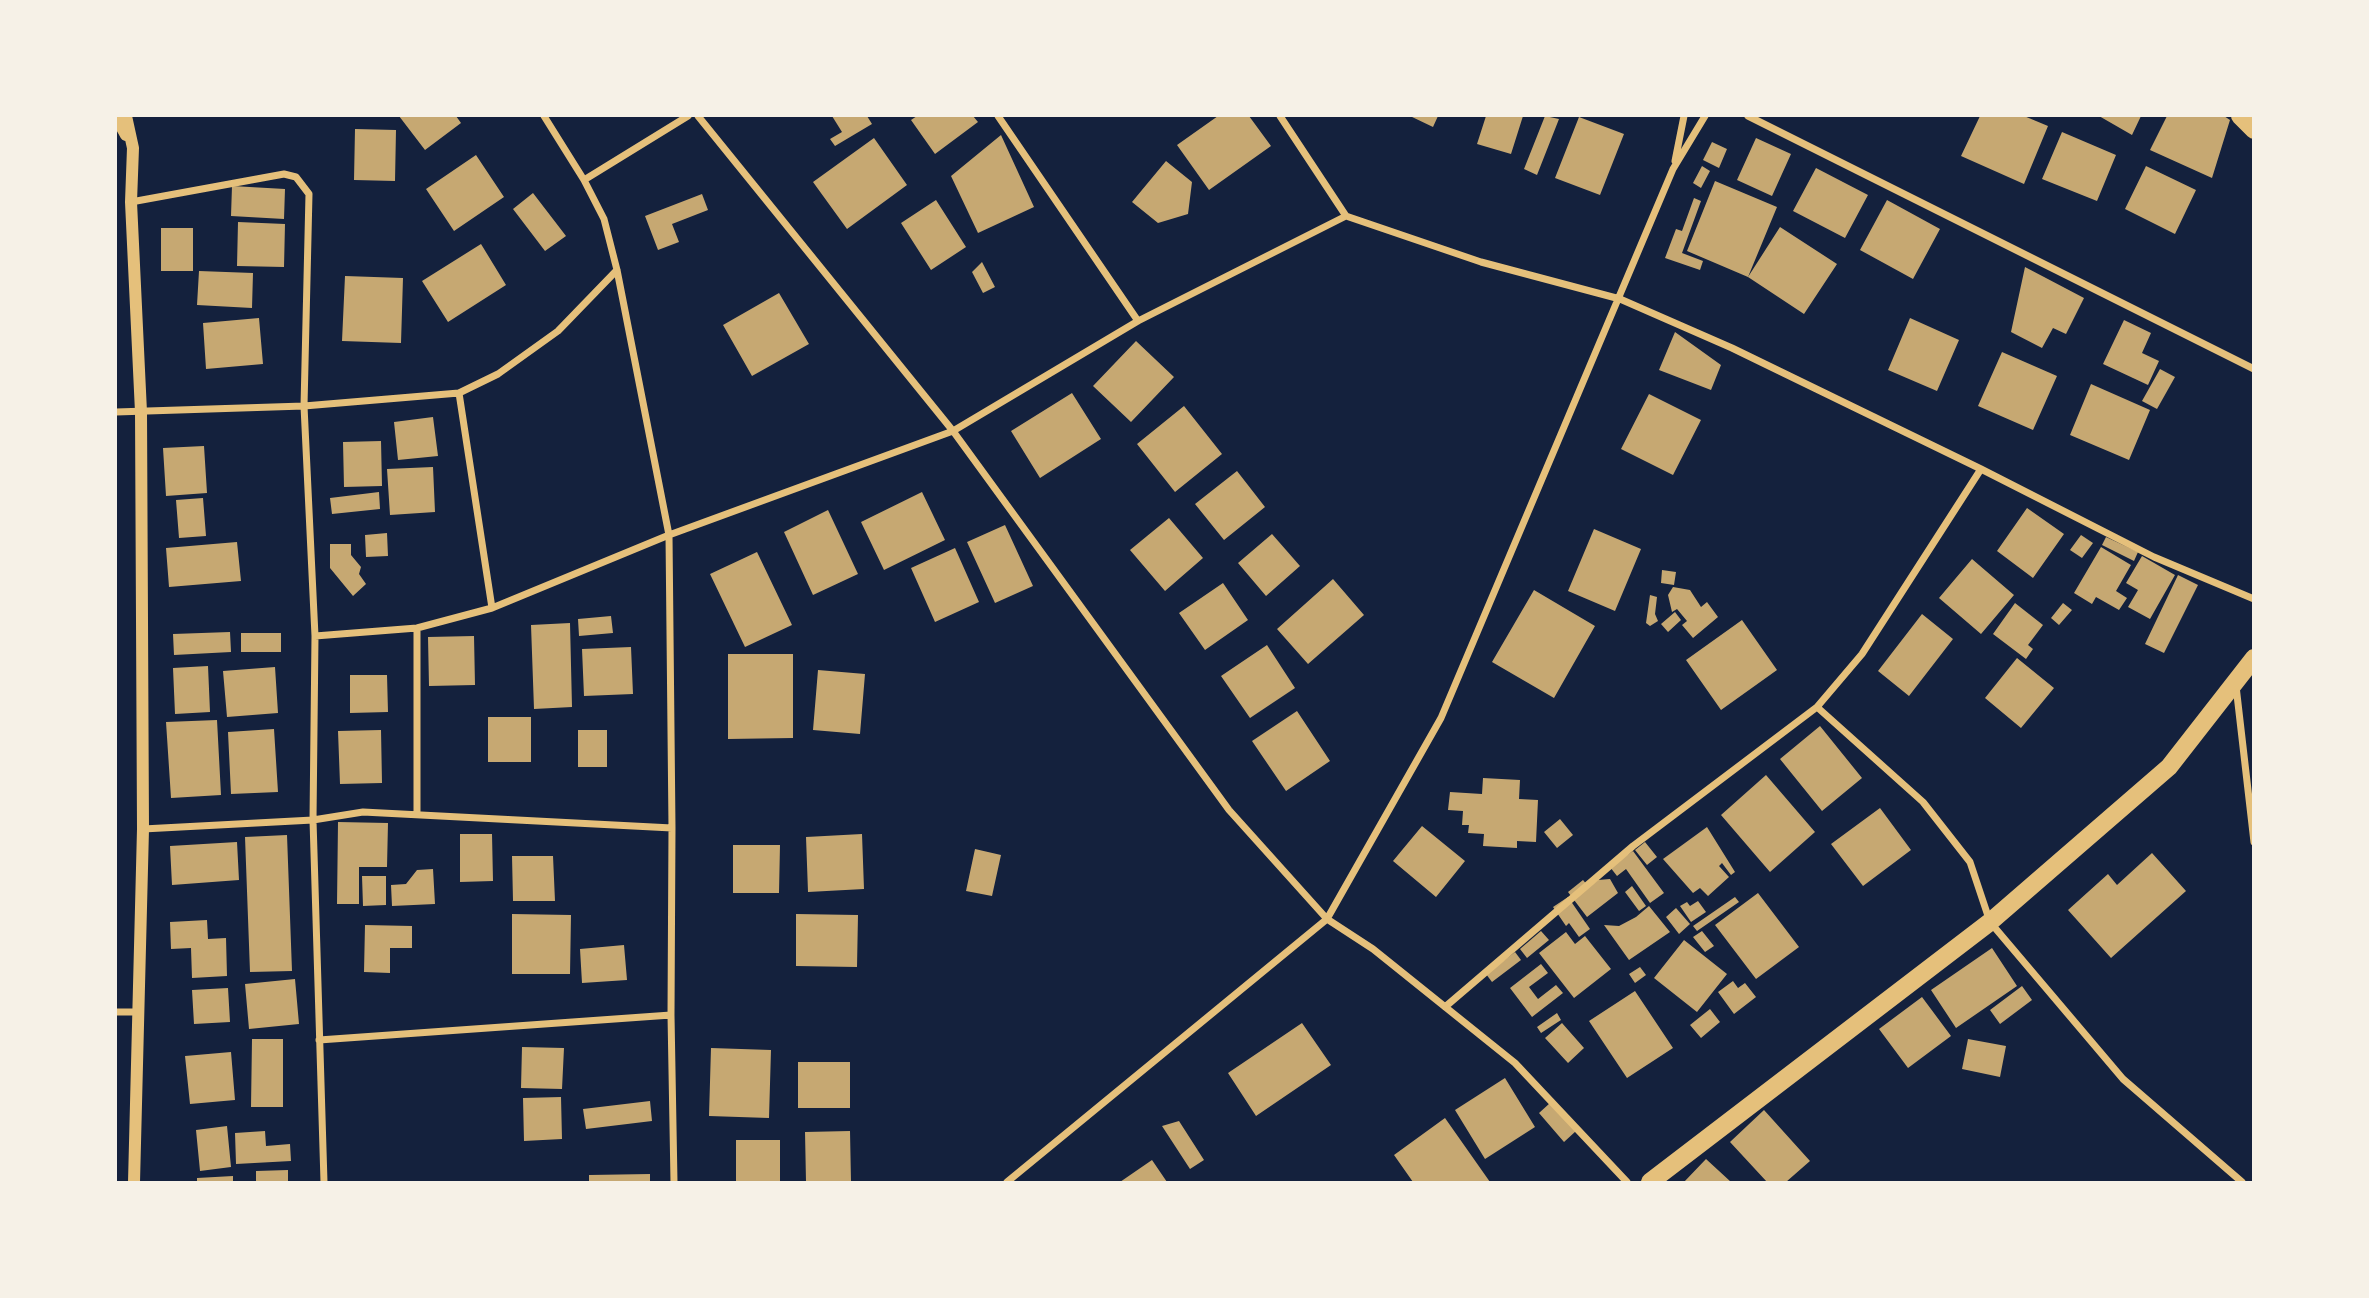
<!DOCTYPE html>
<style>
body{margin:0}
#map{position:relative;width:2369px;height:1298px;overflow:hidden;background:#14213d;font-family:"Zilla Slab",serif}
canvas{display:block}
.frame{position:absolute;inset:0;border:117px solid #f6f1e7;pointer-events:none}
</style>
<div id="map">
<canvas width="2369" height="1298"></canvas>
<div class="frame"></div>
</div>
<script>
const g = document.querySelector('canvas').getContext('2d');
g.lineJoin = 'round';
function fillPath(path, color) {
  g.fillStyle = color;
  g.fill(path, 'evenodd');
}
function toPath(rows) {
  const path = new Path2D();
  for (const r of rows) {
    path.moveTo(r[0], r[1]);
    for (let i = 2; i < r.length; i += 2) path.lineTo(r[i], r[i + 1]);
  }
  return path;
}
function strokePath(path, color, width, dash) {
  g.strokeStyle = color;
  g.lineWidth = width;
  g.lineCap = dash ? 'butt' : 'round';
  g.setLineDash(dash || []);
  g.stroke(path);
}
fillPath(toPath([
 [399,116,456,116,461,123,425,150],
 [832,116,867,116,872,124,835,146,830,139,842,132],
 [917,116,973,116,978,122,935,154,911,120],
 [1218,116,1249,116,1271,146,1209,190,1177,145],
 [1410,116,1438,116,1433,127],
 [1486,116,1523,116,1511,154,1477,144],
 [1545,116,1559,119,1537,175,1524,169],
 [1980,116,2024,116,2048,126,2024,184,1961,156],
 [2099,116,2141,116,2132,135],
 [2167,116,2224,116,2230,120,2212,178,2150,150],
 [1579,117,1624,134,1600,195,1555,178],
 [355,129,396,130,395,181,354,180],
 [2062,132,2116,155,2097,201,2042,179],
 [1001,135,1034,207,978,233,951,176],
 [874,138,907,185,847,229,813,182],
 [1756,138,1791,154,1772,196,1737,180],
 [1712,142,1727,149,1719,168,1703,160],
 [476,155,504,197,454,231,426,189],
 [1166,161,1192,182,1188,214,1158,223,1132,202],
 [1702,166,1710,171,1701,188,1693,183],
 [2146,166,2196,190,2175,234,2125,209],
 [1816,168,1868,195,1845,238,1793,211],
 [1715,181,1777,207,1748,277,1687,251],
 [232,186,285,189,284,219,231,216],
 [533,193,566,236,545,251,513,209],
 [702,194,708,210,672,224,679,242,658,250,645,216],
 [1694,198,1701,201,1682,253,1703,261,1700,270,1665,258,1676,229,1682,231],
 [936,200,966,247,931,270,901,223],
 [1887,200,1940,229,1913,279,1860,250],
 [238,222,285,224,284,267,237,266],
 [1780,227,1837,264,1804,314,1748,277],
 [161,228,193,228,193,271,161,271],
 [481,244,506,285,448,322,422,281],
 [982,262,995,287,983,293,972,272],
 [2025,267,2084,298,2066,334,2053,328,2042,348,2011,332],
 [199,271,253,273,252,308,197,305],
 [345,276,403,278,401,343,342,341],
 [779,293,809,344,752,376,723,325],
 [259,318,263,364,206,369,203,323],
 [1910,318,1959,340,1937,391,1888,370],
 [2124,320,2151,333,2142,353,2159,361,2148,385,2103,364],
 [1675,332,1721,365,1711,390,1659,370],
 [1136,341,1174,377,1131,422,1093,386],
 [2002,352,2057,376,2033,430,1978,406],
 [2160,369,2175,377,2157,409,2142,401],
 [2091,384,2150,410,2129,460,2070,435],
 [1072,393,1101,439,1040,478,1011,431],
 [1649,394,1701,420,1673,475,1621,449],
 [1184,406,1222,454,1175,492,1137,444],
 [433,417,438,456,398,460,394,422],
 [381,441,382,486,344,487,343,442],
 [204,446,207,493,166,496,163,448],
 [433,467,435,512,390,515,387,469],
 [1237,471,1265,507,1224,540,1195,504],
 [379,492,380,509,332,514,330,498],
 [922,492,945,540,884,570,861,522],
 [203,498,206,536,179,538,176,500],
 [2027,508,2064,534,2033,578,1997,551],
 [828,510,858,574,813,595,784,532],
 [1169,518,1203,558,1165,591,1130,550],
 [1005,525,1033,586,995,603,967,542],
 [1594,529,1641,549,1615,611,1568,591],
 [387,533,388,556,366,557,365,535],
 [1272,534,1300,566,1266,596,1238,563],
 [2081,535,2093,543,2082,558,2070,550],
 [2106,537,2138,552,2134,561,2102,545],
 [237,542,241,581,169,587,166,548],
 [330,544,351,544,351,555,361,567,359,574,366,584,353,596,330,568],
 [2101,547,2131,565,2116,591,2127,598,2119,610,2096,597,2092,604,2074,593],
 [955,548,979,602,935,622,911,568],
 [757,552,792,625,745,647,710,574],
 [2142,556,2175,575,2150,619,2128,607,2138,590,2126,583],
 [1972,559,2014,595,1981,634,1939,598],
 [1662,570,1676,572,1674,585,1661,583],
 [2178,575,2198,585,2164,653,2145,644],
 [1333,579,1364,615,1308,664,1277,629],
 [1223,583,1248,620,1205,650,1179,613],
 [1673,587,1690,590,1701,607,1707,602,1718,617,1693,638,1682,625,1687,621,1677,609,1672,612,1668,595],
 [1534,590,1595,626,1554,698,1492,662],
 [1650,595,1657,597,1655,614,1658,621,1650,626,1646,623],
 [2015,603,2043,625,2028,645,2033,649,2026,659,1993,634],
 [2063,603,2072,610,2059,625,2051,618],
 [1675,612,1681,620,1668,632,1661,624],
 [1922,614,1953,639,1909,696,1878,671],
 [611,616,613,633,579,636,578,619],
 [1742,620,1777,670,1721,710,1686,660],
 [570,623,572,707,534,709,531,625],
 [230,632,231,652,174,655,173,634],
 [241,633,281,633,281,652,241,652],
 [474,636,475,685,429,686,428,637],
 [1267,645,1295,688,1250,718,1221,676],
 [631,647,633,694,584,696,582,649],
 [728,654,793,654,793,738,728,739],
 [2017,658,2054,688,2021,728,1985,698],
 [208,666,210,712,175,714,173,668],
 [275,667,278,713,227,717,223,671],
 [818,670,865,674,860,734,813,730],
 [350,675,387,675,388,712,350,713],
 [1297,711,1330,761,1286,791,1252,741],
 [488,717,531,717,531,762,488,762],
 [217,720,221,795,171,798,166,722],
 [1820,726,1862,778,1822,811,1780,759],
 [274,729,278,792,231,794,228,732],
 [381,730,382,783,340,784,338,731],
 [578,730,607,730,607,767,578,767],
 [1766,775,1815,832,1770,872,1721,815],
 [1483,778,1520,780,1519,799,1538,800,1536,842,1517,841,1517,848,1483,846,1484,834,1468,833,1469,825,1462,825,1463,811,1448,810,1450,792,1482,794],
 [1880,808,1911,850,1863,886,1831,844],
 [1560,819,1573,835,1557,848,1544,832],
 [338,822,388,823,387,867,359,867,359,904,337,904],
 [1422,826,1465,861,1436,897,1393,861],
 [1707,827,1735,872,1731,875,1722,863,1719,866,1729,877,1708,896,1700,888,1693,893,1663,859],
 [460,834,492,834,493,881,460,882],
 [862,834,864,889,808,892,806,837],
 [287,835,292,971,250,972,245,837],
 [237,842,239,880,172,885,170,846],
 [1645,842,1657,857,1647,865,1635,850],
 [733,845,780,845,779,893,733,893],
 [975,849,1001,855,992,896,966,891],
 [1633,851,1664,893,1650,903,1626,869,1617,876,1610,867],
 [2152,853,2186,891,2111,958,2068,910,2108,874,2117,885],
 [512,856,553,856,555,901,513,901],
 [433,869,435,904,392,906,391,885,406,884,417,870],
 [362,876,386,876,386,905,363,906],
 [1610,879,1618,893,1587,917,1568,892,1583,880,1589,887,1598,880],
 [1632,886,1646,906,1639,911,1625,892],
 [1758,893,1799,947,1756,979,1715,925],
 [1568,897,1590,929,1579,937,1569,923,1566,926,1553,907],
 [1735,897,1739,902,1697,931,1693,926],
 [1698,901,1706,912,1691,922,1680,906,1687,902,1690,906],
 [1649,906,1670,932,1629,960,1604,925,1619,926,1636,917],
 [1676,908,1690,924,1679,934,1666,917],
 [512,914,571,915,570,974,512,974],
 [796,914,858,915,857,967,796,966],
 [207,920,208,939,226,938,227,976,192,978,191,948,171,949,170,922],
 [365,925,412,926,412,948,390,948,390,973,364,972],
 [1541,931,1549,940,1527,958,1520,949],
 [1702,931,1714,946,1705,952,1693,937],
 [1566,932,1575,944,1585,936,1611,969,1574,998,1539,953],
 [1684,940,1727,974,1697,1012,1654,978],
 [624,945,627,980,582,983,580,949],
 [1992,948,2017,986,1956,1028,1931,990],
 [1515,952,1521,960,1492,982,1486,974],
 [1541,964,1548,973,1529,987,1538,999,1556,985,1563,993,1532,1017,1510,988],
 [1640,967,1646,975,1635,983,1629,974],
 [295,979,299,1024,249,1029,245,984],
 [1733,981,1738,988,1745,983,1756,997,1734,1014,1718,992],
 [2022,986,2032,1000,2000,1024,1990,1010],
 [228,988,230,1022,194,1024,192,990],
 [1635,991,1673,1048,1627,1078,1589,1021],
 [1922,997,1951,1036,1908,1068,1879,1029],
 [1710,1009,1720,1022,1701,1038,1690,1025],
 [1557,1013,1561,1020,1541,1033,1537,1027],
 [1302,1023,1331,1065,1256,1116,1228,1073],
 [1562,1023,1584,1048,1568,1063,1545,1038],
 [252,1039,283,1039,283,1107,251,1107],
 [1968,1039,2006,1046,2000,1077,1962,1069],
 [522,1047,564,1048,562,1089,521,1088],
 [711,1048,771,1050,769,1118,709,1116],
 [231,1052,235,1100,190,1104,185,1056],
 [798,1062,850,1062,850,1108,798,1108],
 [1505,1078,1535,1127,1485,1159,1455,1110],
 [561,1097,562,1139,524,1141,523,1098],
 [650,1101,652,1121,586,1129,583,1109],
 [1550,1103,1576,1131,1564,1142,1539,1113],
 [1764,1110,1810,1161,1786,1182,1767,1182,1730,1142],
 [1445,1118,1490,1182,1413,1182,1394,1155],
 [1179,1121,1204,1160,1190,1169,1162,1126],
 [227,1126,231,1167,200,1171,196,1130],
 [265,1131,266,1146,290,1144,291,1161,236,1164,235,1133],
 [850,1131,851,1182,806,1182,805,1132],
 [736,1140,780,1140,780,1182,736,1182],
 [1706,1159,1731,1182,1684,1182],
 [1152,1160,1167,1182,1120,1182],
 [288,1170,288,1182,256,1182,256,1171],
 [650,1174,650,1182,589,1182,589,1175],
 [233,1176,233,1182,197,1182,197,1178]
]), '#c6a872');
strokePath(toPath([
 [544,116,584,180,604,219,617,270,669,535,672,828,671,1015,674,1182],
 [698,116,953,431,1229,810,1327,919,1373,949,1515,1063,1627,1182],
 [998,116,1138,321],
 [1280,116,1346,216,1481,262,1620,299,1732,348,1981,469,2154,557,2254,599],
 [1748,116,2254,369],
 [1675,161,1684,116],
 [584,180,688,116],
 [131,202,284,174,296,177,309,194,304,406,315,636],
 [459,393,498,374,558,331,617,270],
 [116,412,304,406,459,393,492,608],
 [417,628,417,814],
 [2236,686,2254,842],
 [1817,707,1923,802,1970,862,1990,922,2123,1079,2242,1182],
 [143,829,313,820,363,812,672,828],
 [1445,1007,1633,846,1817,707,1862,654,1981,469],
 [116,1012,137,1012],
 [319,1040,671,1015],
 [324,1182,313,820,315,636,417,628,492,608,669,535,953,431,1138,321,1346,216],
 [1007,1182,1327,919,1441,718,1673,169,1705,116]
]), '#e5c07b', 7);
strokePath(toPath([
 [126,116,133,148,131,202,141,412,143,829,134,1182],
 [116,117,126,135]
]), '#e5c07b', 12);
strokePath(toPath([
 [2240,116,2254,130],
 [1650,1182,1990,922,2169,767,2254,658]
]), '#e5c07b', 18);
</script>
